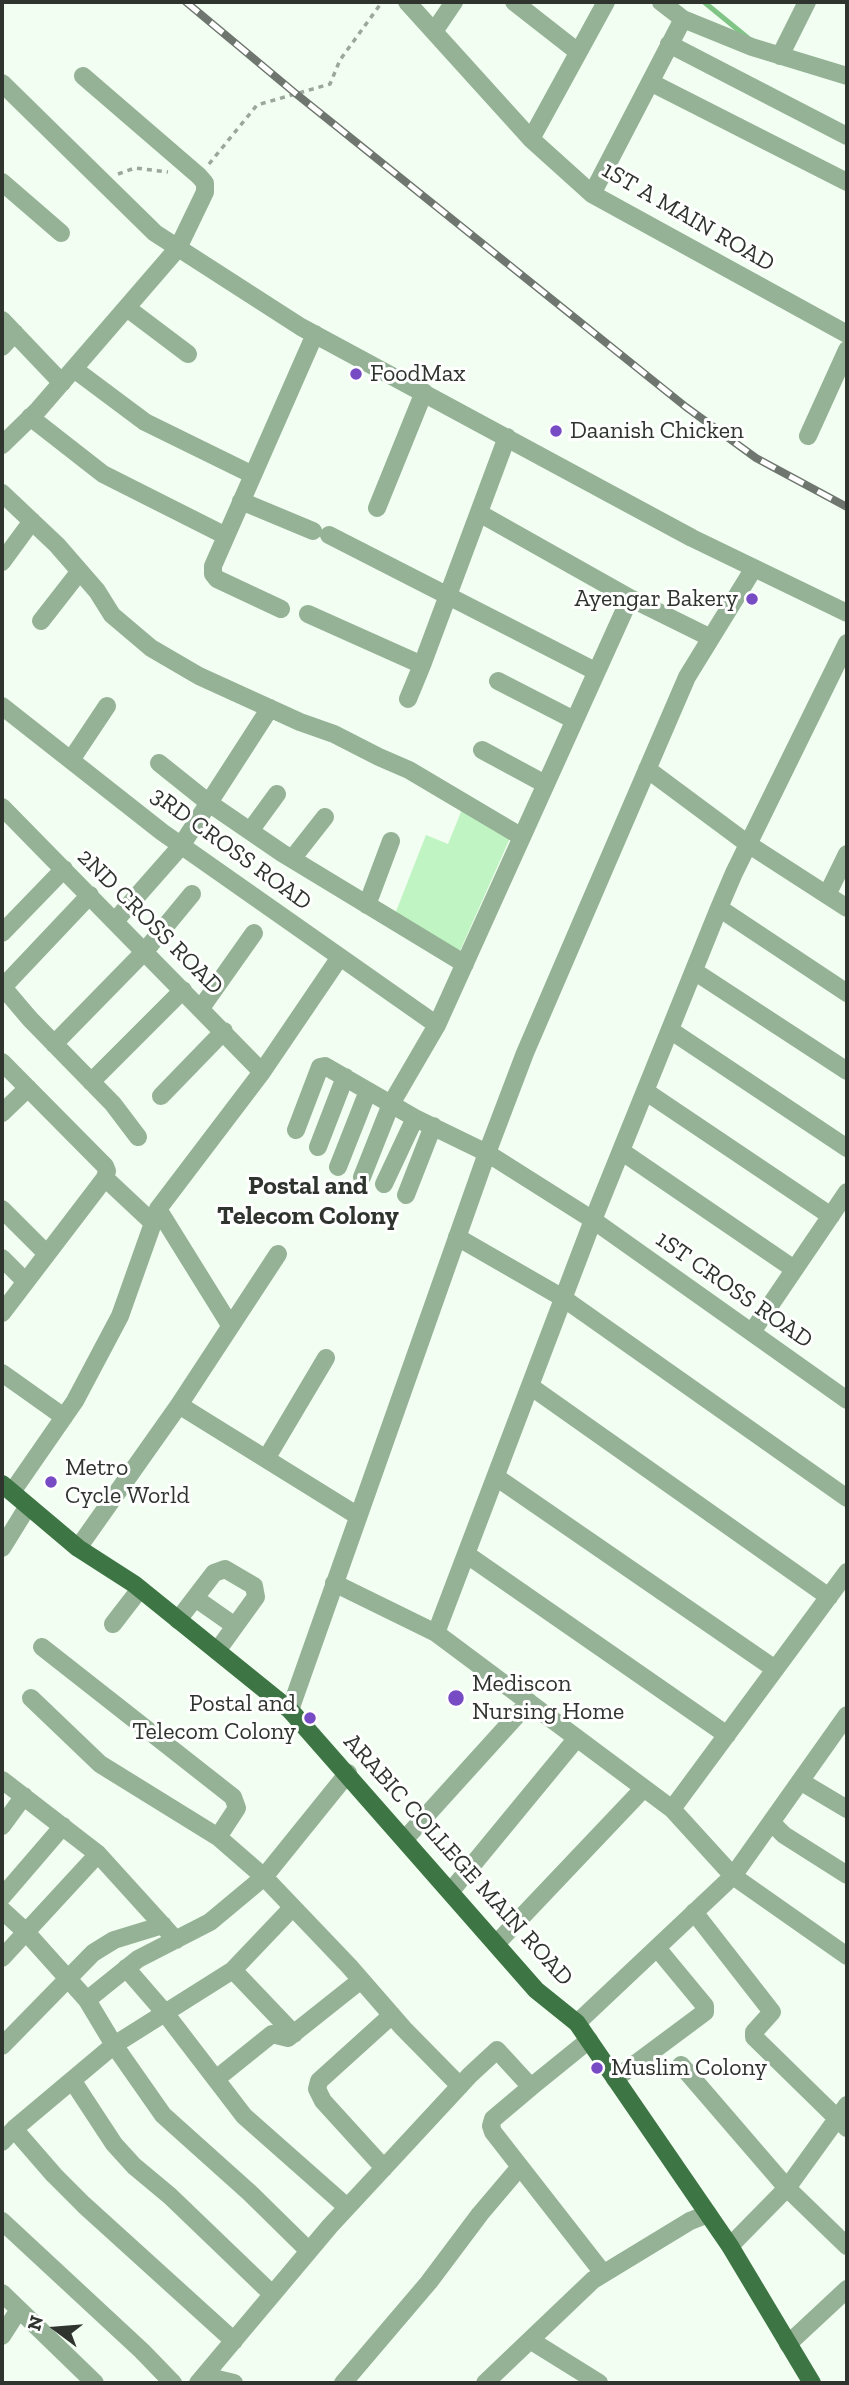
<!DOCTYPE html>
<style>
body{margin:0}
#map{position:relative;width:849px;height:2385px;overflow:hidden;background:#f1fef1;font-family:"Zilla Slab",serif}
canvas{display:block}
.frame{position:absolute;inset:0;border:4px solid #2f342f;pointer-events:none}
.north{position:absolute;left:21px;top:2294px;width:70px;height:70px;-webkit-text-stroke:5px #fff;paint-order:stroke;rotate:286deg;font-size:19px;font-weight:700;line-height:28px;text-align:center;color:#2f342f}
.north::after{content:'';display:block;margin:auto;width:24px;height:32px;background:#2f342f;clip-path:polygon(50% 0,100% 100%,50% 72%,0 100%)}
</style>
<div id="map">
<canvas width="849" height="2385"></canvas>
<div class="frame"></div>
<div class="north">N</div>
</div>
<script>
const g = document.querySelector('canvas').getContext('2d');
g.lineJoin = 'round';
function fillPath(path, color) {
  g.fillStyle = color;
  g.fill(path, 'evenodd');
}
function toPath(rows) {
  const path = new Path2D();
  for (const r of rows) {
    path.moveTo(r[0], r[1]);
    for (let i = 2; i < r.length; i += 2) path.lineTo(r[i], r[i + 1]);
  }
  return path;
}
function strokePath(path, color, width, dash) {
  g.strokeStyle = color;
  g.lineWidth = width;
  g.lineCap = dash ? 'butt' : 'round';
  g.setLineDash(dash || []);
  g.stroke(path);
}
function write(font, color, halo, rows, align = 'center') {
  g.font = font + ' "Zilla Slab",serif';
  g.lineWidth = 6;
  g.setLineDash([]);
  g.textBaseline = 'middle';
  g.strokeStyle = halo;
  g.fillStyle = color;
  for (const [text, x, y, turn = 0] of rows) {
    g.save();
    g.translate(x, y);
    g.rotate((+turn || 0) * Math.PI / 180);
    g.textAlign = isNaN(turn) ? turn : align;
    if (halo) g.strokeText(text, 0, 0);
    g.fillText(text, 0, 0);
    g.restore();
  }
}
fillPath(toPath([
 [463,807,510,838,459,953,395,914,426,835,448,844]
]), '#c0f4c3');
strokePath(toPath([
 [704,2,748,38]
]), '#80c585', 5);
strokePath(toPath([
 [209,164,257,105,330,84,340,60,382,2],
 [118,174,135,168,168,172]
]), '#9da69d', 3.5, [5, 5]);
strokePath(toPath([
 [407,2,531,139,592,194,847,334],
 [514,2,578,52],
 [683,19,752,47,847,76],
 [435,30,454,2],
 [669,44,847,136],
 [780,56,807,2],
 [650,82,847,182],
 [2,83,155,233,301,327,692,538,847,613],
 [531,139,606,2],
 [2,182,61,233],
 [592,194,683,19,661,2],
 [127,308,188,354],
 [2,320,62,383],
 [2,347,15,333],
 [74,369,145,422,253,475],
 [30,417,103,474,226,536],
 [808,436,847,350],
 [2,445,38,410,178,248,205,192,205,183,199,176,83,76],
 [2,493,57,545,97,591,112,615,151,648,199,676,300,722,334,734,379,757,409,770,522,837],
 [241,501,313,531],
 [377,508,424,392],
 [479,513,630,598],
 [329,535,595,671],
 [2,562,32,521],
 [281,609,217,579,213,574,213,566,315,334],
 [308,614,422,665,507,437],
 [41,621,80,571],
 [498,681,574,720],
 [408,699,422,665],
 [2,706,162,832,437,1025],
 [482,750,545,784],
 [71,760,107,706],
 [159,763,209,803,282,853,465,964],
 [647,769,748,844,847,908],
 [2,807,262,1072],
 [250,831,277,794],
 [292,859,325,817],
 [827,895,847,854],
 [367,905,391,841],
 [719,908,847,993],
 [115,921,181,846,270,708],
 [2,933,64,869],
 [694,971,847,1071],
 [2,986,30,1019,113,1104,138,1137],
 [3,987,90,895],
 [201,1008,254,933],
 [670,1030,847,1148],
 [54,1044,145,951,192,894],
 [2,1062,105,1166,107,1171,105,1178,2,1313],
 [91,1082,183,990],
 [645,1091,831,1216],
 [161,1096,224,1031],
 [2,1113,28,1088],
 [296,1130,320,1067,325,1066,415,1118,487,1153,593,1220,847,1400],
 [318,1147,345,1077],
 [621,1151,794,1269],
 [338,1167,368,1091],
 [362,1177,391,1104,437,1025,630,598,711,638],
 [105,1178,153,1223],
 [384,1184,415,1118],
 [406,1195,433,1126],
 [2,1209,47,1254],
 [457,1237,563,1298,847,1498],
 [278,1254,179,1405,358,1516],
 [2,1258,26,1282],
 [230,1325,158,1209,262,1072,340,957],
 [752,1332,847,1192],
 [2,1373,64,1417],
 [530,1386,829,1597],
 [266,1459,326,1358],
 [496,1477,775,1669],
 [12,1492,75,1401,120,1316,158,1209],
 [2,1548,28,1506],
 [78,1548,179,1405],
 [466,1554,727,1735],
 [334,1583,436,1633,593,1220,719,908,734,873,847,643],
 [195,1598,235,1626],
 [178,1620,214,1573,225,1569,254,1586,256,1597,217,1651],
 [113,1624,140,1589],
 [436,1633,672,1809,733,1876,847,1956],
 [42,1647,233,1797,237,1808,218,1837],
 [31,1698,100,1764,218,1837,264,1877,349,1966,403,2028,460,2086],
 [290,1710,487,1153,525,1053,687,677,754,568],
 [2,1780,98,1854,176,1940],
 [800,1781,847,1809],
 [672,1809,847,1572],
 [771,1822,784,1835,847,1875],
 [2,1826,24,1796],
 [405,1839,529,1702],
 [451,1891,577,1738],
 [2,1897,63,1826],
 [2,1910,26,1932,87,2000,114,2045,163,2115,250,2193,309,2251],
 [694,1912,772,2012,754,2032,754,2037,847,2128],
 [496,1944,644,1788],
 [2,1958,98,1854],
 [126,1968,165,2013,244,2116,347,2207],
 [233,1970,294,2034],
 [87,2000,138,1959,210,1922,264,1877,348,1773],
 [577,2023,733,1876,847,1715],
 [2,2046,93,1953,114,1940,163,1925],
 [681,2065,787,2188,847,2246],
 [216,2079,272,2034,288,2038,361,1980],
 [615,2079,705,2012,705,2006,657,1948],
 [72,2080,114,2144,134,2166,170,2196,272,2294],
 [531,2087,493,2119,491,2126,493,2132,603,2273],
 [14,2129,54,2175,84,2205,234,2341],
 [2,2142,14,2129,114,2045,233,1970,292,1908],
 [384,2168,323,2101,317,2089,319,2081,392,2015],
 [2,2221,142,2351,173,2383],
 [730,2246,787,2188,847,2105],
 [2,2293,95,2383],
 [2,2336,18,2311],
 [530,2340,599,2383],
 [788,2344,847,2289],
 [205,2376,234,2383],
 [198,2383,330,2226,470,2075,497,2050,531,2087,589,2040],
 [343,2383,429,2282,480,2214,519,2168],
 [485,2383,593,2280,690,2221,708,2214]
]), '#95b296', 18);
strokePath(toPath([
 [2,1484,78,1548,134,1584,290,1710,536,1990,577,2023,730,2246,812,2383]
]), '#3e7544', 18);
const rail = toPath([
 [186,2,295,93,686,407,756,458,847,507]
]);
strokePath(rail, '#6f766f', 8);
strokePath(rail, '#fff', 5, [16]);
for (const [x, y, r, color] of [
 [356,374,7,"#764bc3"],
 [556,431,7,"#764bc3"],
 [752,599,7,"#764bc3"],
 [51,1482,7,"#764bc3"],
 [456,1698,9,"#764bc3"],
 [310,1718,7,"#764bc3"],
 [597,2068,7,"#764bc3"]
]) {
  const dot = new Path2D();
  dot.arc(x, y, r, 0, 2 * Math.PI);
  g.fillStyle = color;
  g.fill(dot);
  strokePath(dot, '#fff', 2.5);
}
write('24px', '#2f342f', '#fff', [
 ["1ST A MAIN ROAD",688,217,30],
 ["3RD CROSS ROAD",231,849,36],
 ["2ND CROSS ROAD",150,922,45],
 ["1ST CROSS ROAD",734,1290,35],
 ["ARABIC COLLEGE MAIN ROAD",458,1860,48]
]);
write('24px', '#2f342f', '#fff', [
 ["FoodMax",370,374],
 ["Daanish Chicken",570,431],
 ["Ayengar Bakery",738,599,"right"],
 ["Metro",65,1468],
 ["Cycle World",65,1496],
 ["Mediscon",472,1684],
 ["Nursing Home",472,1712],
 ["Postal and",296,1704,"right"],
 ["Telecom Colony",296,1732,"right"],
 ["Muslim Colony",611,2068]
], 'left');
write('bold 26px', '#2f342f', '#fff', [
 ["Postal and",308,1187],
 ["Telecom Colony",308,1217]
]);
</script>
